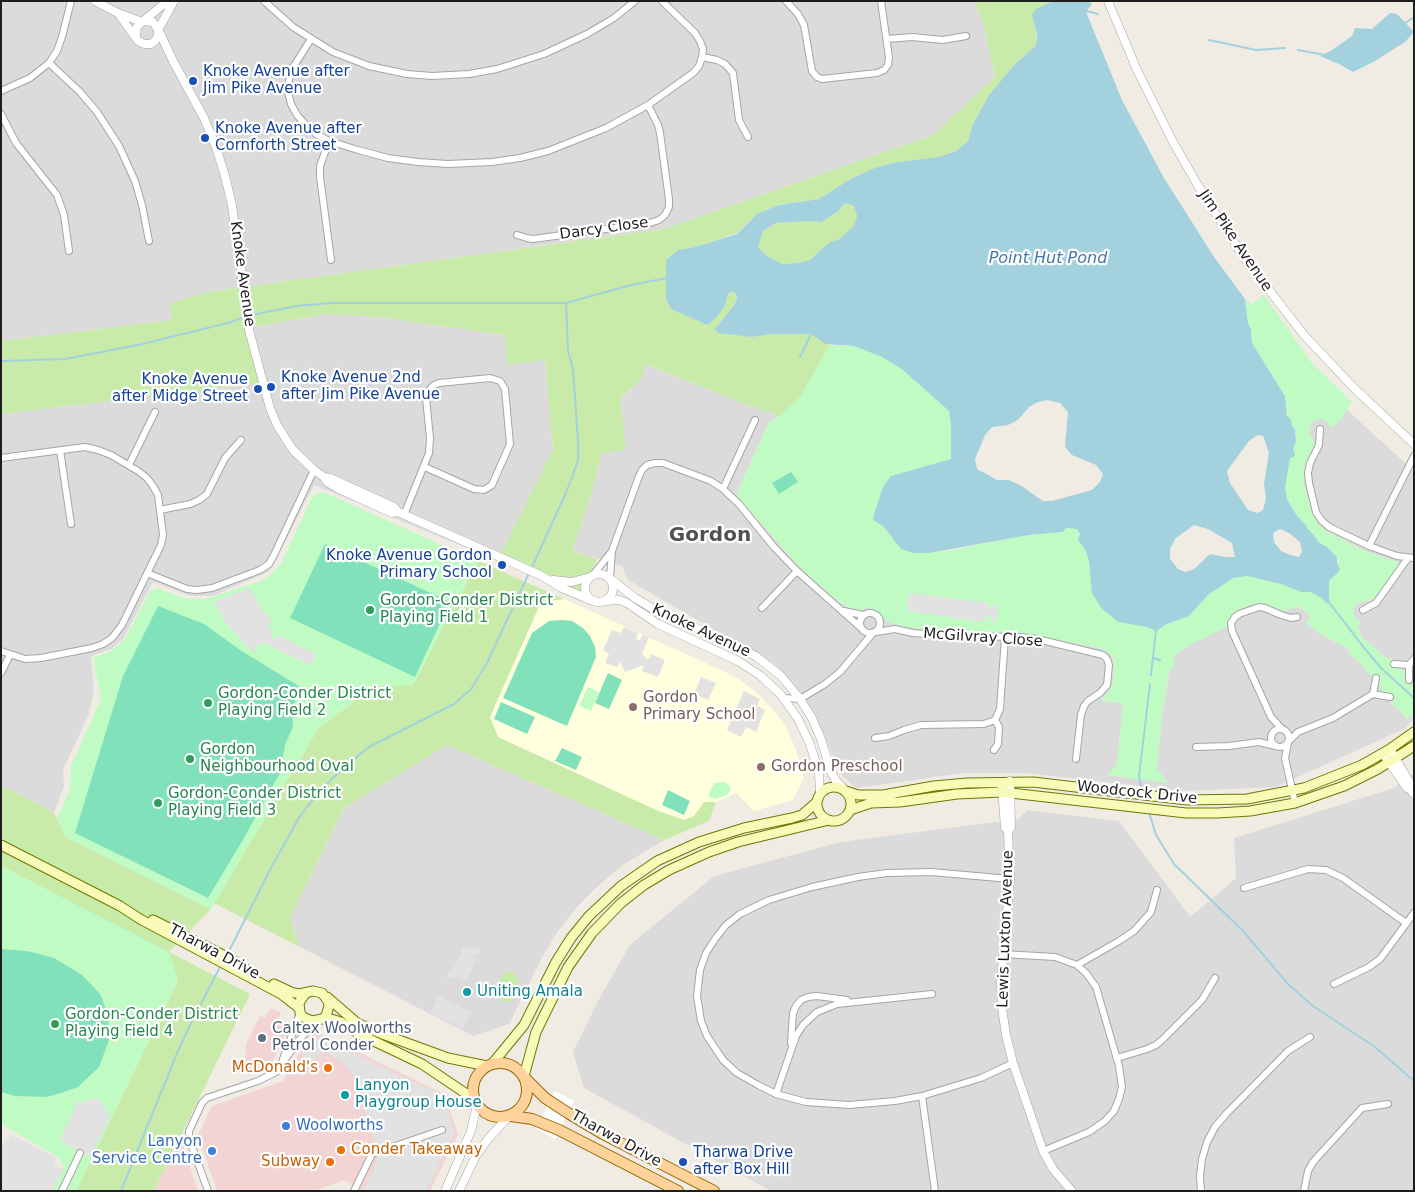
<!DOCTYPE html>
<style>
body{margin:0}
#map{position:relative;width:1415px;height:1192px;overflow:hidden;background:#f0ece4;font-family:"DejaVu Sans",sans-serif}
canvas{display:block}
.frame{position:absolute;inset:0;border:2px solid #1e1e1e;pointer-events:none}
</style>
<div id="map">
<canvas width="1415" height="1192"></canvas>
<div class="frame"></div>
</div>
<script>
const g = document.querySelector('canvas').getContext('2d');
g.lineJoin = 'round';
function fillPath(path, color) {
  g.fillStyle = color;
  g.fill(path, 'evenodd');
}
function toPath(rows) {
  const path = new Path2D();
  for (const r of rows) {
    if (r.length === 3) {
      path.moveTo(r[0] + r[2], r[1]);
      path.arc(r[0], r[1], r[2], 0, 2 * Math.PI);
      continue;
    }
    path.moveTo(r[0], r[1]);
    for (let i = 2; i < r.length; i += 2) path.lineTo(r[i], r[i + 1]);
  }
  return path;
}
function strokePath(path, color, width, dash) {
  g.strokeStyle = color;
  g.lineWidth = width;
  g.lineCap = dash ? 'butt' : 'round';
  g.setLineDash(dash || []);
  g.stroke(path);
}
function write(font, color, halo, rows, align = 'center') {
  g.font = font + ' "DejaVu Sans",sans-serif';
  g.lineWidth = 4.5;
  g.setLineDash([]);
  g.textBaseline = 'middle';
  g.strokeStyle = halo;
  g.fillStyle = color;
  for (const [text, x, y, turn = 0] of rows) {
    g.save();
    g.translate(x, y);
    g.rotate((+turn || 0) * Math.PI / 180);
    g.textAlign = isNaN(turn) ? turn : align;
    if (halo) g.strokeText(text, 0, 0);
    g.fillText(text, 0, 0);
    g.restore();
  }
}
fillPath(toPath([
 [1,1,975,1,983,24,995,77,933,135,664,229,214,291,172,320,1,341],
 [327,314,378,317,505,335,545,359,553,450,498,559,489,557,314,485,270,571,213,596,190,596,153,582,123,639,111,649,91,656,94,690,89,714,63,770,64,786,54,813,1,785,1,414,259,383,246,328],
 [644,364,752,407,757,407,774,413,777,418,769,422,738,491,737,496,794,561,842,604,853,610,867,607,915,628,953,632,1035,635,1098,648,1110,652,1113,659,1114,665,1113,682,1110,690,1102,699,1103,701,1123,703,1117,765,1107,775,1168,783,1157,769,1162,714,1169,672,1174,666,1174,656,1185,647,1229,621,1235,612,1249,605,1257,603,1265,604,1282,612,1297,606,1306,611,1309,614,1316,631,1350,650,1349,653,1359,662,1371,676,1380,679,1392,695,1396,706,1407,719,1414,713,1414,719,1404,729,1276,787,1186,791,1024,773,965,773,856,788,842,775,805,698,776,665,628,580,622,566,571,551,590,498,602,452,625,449,620,398,630,391,644,368],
 [1346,409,1414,471,1414,686,1407,682,1405,672,1400,668,1392,667,1386,658,1362,637,1353,615,1354,606,1359,602,1370,601,1398,562,1365,551,1324,530,1319,525,1312,513,1304,483,1304,472,1306,463,1315,444,1310,435,1309,427,1314,421,1320,418,1327,422,1332,426,1341,420],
 [447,745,664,840,623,865,599,885,577,907,558,931,542,957,509,1024,473,1036,300,947,290,918,344,808],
 [1414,773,1414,1191,771,1191,584,1088,573,1052,598,1001,630,945,714,876,841,842,1019,819,1027,810,1119,821,1190,917,1236,878,1234,838,1394,788]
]), '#dcdbdb');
fillPath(toPath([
 [271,1008,281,1013,278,1018,282,1021,288,1028,270,1067,248,1075,245,1067,246,1044,260,1016,265,1017],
 [314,1032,319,1033,444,1094,458,1134,430,1191,363,1191,344,1180,313,1191,217,1191,198,1135,212,1106,283,1081,301,1049],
 [178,1142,183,1145,198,1191,154,1191]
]), '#f1d4d3');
fillPath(toPath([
 [564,599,721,670,740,680,756,692,777,714,788,731,795,748,804,778,793,800,754,811,736,793,716,802,704,802,694,817,684,820,656,810,498,737,490,717,541,602]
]), '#ffffde');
fillPath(toPath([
 [975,1,1053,1,1036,9,1036,45,1014,65,989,95,972,126,968,141,956,151,939,157,898,162,877,167,852,178,819,199,779,205,757,214,737,233,695,247,678,250,666,260,666,299,671,309,707,325,725,306,728,293,733,292,736,294,737,299,734,305,715,329,752,337,771,334,811,334,825,344,830,345,800,398,777,418,774,413,758,409,757,407,752,407,645,364,643,375,639,382,620,398,626,450,602,453,590,498,572,551,597,559,582,597,498,559,553,450,545,360,507,364,505,335,378,317,327,314,246,328,259,383,1,414,1,341,172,320,170,303,214,291,664,229,933,135,995,77,983,24],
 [847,203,854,206,857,216,854,226,838,240,830,243,810,260,798,263,782,264,767,256,758,247,763,231,776,223,810,221,821,222,839,211,841,207],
 [478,561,564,599,541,602,490,717,498,737,656,810,684,820,694,816,704,802,716,802,709,821,664,840,447,745,344,808,290,918,300,947,214,903,318,729,375,686,413,684],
 [1,785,54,813,66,837,211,909,169,952,250,994,154,1191,76,1191,178,981,169,953,1,866],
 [505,971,513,972,518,980,519,984,514,990,511,1003,498,999,495,990]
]), '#c9eba9');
fillPath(toPath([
 [1264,295,1311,362,1352,402,1341,420,1331,427,1327,422,1320,419,1314,421,1309,427,1310,435,1315,444,1306,463,1304,472,1304,483,1312,513,1319,525,1324,530,1365,551,1398,562,1399,565,1375,599,1359,602,1354,606,1353,610,1356,619,1361,622,1357,628,1362,637,1386,658,1392,658,1392,667,1400,668,1405,672,1407,682,1414,686,1414,713,1407,719,1396,706,1390,704,1392,696,1382,691,1379,685,1380,679,1371,676,1359,662,1348,653,1350,650,1316,631,1306,622,1310,618,1309,614,1306,611,1297,606,1282,612,1265,604,1257,603,1249,605,1235,612,1231,616,1227,627,1185,647,1174,656,1174,666,1169,672,1162,714,1157,769,1168,783,1106,775,1117,765,1123,703,1103,701,1102,698,1110,690,1113,682,1114,665,1113,659,1109,652,1098,648,1035,635,953,632,914,628,893,624,885,620,881,614,867,607,860,611,853,610,842,604,820,586,794,561,737,496,738,491,769,422,777,418,800,397,830,345,854,346,882,357,903,370,949,411,951,424,951,459,891,476,883,487,874,514,873,520,883,526,890,536,914,553,929,553,947,551,1029,535,1063,532,1066,528,1078,529,1089,561,1091,574,1133,625,1147,627,1156,630,1167,624,1189,616,1208,595,1233,578,1247,576,1281,584,1301,592,1310,592,1329,601,1329,581,1339,570,1337,557,1327,547,1318,542,1313,534,1307,528,1307,526,1297,516,1287,499,1285,488,1290,457,1296,435,1295,430,1292,426,1291,419,1288,417,1285,396,1252,343,1251,329,1248,323,1245,299,1252,304],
 [323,492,478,561,413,685,375,686,318,729,211,909,66,837,57,818,70,790,71,766,101,699,93,658,111,651,125,639,150,591,158,588,183,598,205,599,259,582,269,576,281,564,313,495],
 [588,687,599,692,591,711,579,706],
 [724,782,730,786,730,792,725,796,715,799,708,796,714,783],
 [1,866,169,952,178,981,76,1191,52,1191,64,1167,58,1157,1,1124]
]), '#c0fbc4');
fillPath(toPath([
 [791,472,798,482,779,494,772,483],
 [325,544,450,602,415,677,290,618],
 [158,606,204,624,240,650,302,688,292,708,293,727,285,745,280,773,244,838,208,898,75,833,123,676],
 [560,620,572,621,583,628,590,636,595,647,596,657,567,726,503,698,532,633,549,621],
 [608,673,622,680,609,709,595,703],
 [501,702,535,717,527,734,494,719],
 [562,748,582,757,576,770,555,761],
 [668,790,690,801,684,815,662,805],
 [1,949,27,951,54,958,82,975,100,994,108,1015,109,1040,99,1067,78,1087,58,1094,46,1097,15,1096,1,1092]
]), '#80e1bb');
fillPath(toPath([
 [251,588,261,609,272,620,268,626,271,629,271,636,274,641,277,635,316,654,311,666,264,643,259,644,253,652,225,623,214,601],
 [909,593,989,603,989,609,993,608,993,605,998,605,996,623,992,622,991,618,989,616,986,616,985,622,907,611],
 [624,627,638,633,636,639,640,640,643,635,649,637,642,654,647,659,649,659,651,654,665,660,658,677,642,671,644,665,625,672,620,662,617,667,605,663,609,654,603,650,612,630,621,633],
 [701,677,716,683,708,700,694,694],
 [744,691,760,699,757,706,765,710,756,732,746,727,741,737,727,730],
 [480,947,479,954,473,954,476,960,467,980,464,982,461,977,446,978,450,970,453,972,453,968,461,954,462,948],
 [439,996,471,1012,463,1028,430,1013],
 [319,1038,443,1095,454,1134,426,1191,364,1191,379,1156,354,1076,342,1061,323,1051,308,1067,300,1051,309,1041],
 [89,1099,98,1099,102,1102,106,1112,111,1115,90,1157,80,1153,60,1140,78,1101,83,1103],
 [12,1135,57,1158,54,1166,64,1169,55,1187,51,1191,1,1191,1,1146]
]), '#e2e2e2');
fillPath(toPath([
 [1053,1,1089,1,1092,4,1086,12,1122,100,1164,178,1214,257,1245,299,1248,323,1251,329,1252,343,1285,396,1287,416,1291,419,1292,426,1295,430,1296,441,1293,450,1295,453,1294,457,1290,458,1285,488,1287,499,1297,516,1307,526,1307,528,1313,534,1318,542,1327,547,1337,557,1337,563,1340,570,1329,581,1329,602,1326,603,1322,598,1310,592,1301,592,1281,584,1247,576,1233,578,1208,595,1189,616,1167,624,1156,631,1147,627,1118,622,1102,609,1092,593,1089,561,1085,549,1078,540,1080,534,1077,529,1066,528,1063,532,1029,535,929,553,914,553,901,549,883,526,873,520,874,514,883,487,891,476,951,459,951,424,949,411,903,370,882,357,854,346,825,344,811,334,771,334,752,337,718,333,715,329,734,305,737,299,736,294,733,292,728,293,725,306,715,319,707,325,671,309,666,299,666,260,678,250,695,247,737,234,757,214,779,205,819,199,852,178,877,167,898,162,939,157,956,151,968,141,972,126,989,95,1014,65,1036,45,1037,35,1032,15,1036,9],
 [846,203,854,206,857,216,854,226,838,240,830,242,810,260,798,263,782,264,767,256,758,247,763,231,776,223,810,221,821,222,839,211,841,207],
 [1047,400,1060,403,1068,412,1065,447,1072,455,1096,465,1103,474,1100,482,1092,490,1052,501,1043,501,1020,485,1009,480,997,480,977,469,975,459,985,435,992,427,1008,425,1018,420,1029,407,1038,402],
 [1258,435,1263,436,1269,453,1264,484,1266,498,1263,510,1257,513,1248,510,1230,483,1227,471,1249,441],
 [1194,525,1208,529,1232,543,1235,557,1225,557,1210,554,1194,569,1185,572,1178,569,1170,559,1170,549,1176,538],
 [1280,529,1289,533,1300,542,1302,552,1299,557,1290,555,1281,551,1274,542,1273,533],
 [1390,13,1397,14,1414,32,1405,42,1375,61,1353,72,1341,65,1320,56,1332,50,1352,36,1355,28,1372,29]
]), '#a3d1de');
fillPath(toPath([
 [555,1091,574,1101,555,1139,536,1129]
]), '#fff');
strokePath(toPath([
 [1086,11,1098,14],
 [1404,24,1414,17],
 [1209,40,1256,50,1285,48],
 [1298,50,1325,55],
 [251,315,297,306,331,303,566,303],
 [800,357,811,334],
 [1,361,65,359,138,345,228,323,244,317],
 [531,569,566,493,578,461,578,441,573,369,568,351,566,303,631,285,667,278],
 [1328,601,1365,649,1381,668,1414,698],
 [1153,658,1160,660],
 [1151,675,1156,630],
 [1142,791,1139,776,1150,684],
 [1149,812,1156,835,1174,864,1243,931,1288,984,1313,1006,1375,1047,1414,1081],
 [227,955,272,866,300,816,318,793,341,770,369,747,454,704,471,689,487,663,529,573],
 [121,1191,178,1051,191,1023,221,965]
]), '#a3d1de', 2);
const minor = toPath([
 [264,1,293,27,333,52,369,66,407,74,432,76,469,74,497,69,544,54,587,34,614,18,635,1],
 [786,1,798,14,804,25,812,71,817,77,822,79,877,73,884,70,888,65,889,58,881,1],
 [311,39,292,69,289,80,288,92,291,104,297,115,306,125,316,134,329,141,358,150,388,158,418,162,448,164,492,162,520,158,548,151,606,128,648,105,693,73,699,66,702,57,703,49,700,41,695,33,662,1],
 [887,39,912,37,943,40,966,36],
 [702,57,717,60,725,64,733,73,739,120,748,137],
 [49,63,80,92,97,112,119,146,135,181,142,205,149,241],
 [1,91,30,78,49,63,57,51,62,37,71,1],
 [1,114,16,143,57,195,64,215,69,251],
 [329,141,320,166,320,177,331,260],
 [517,235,527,238,533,239,650,223,659,220,665,215,669,207,669,199,660,133,658,125,648,105],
 [1320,429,1319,445,1310,463,1308,473,1309,483,1316,512,1321,520,1329,527,1369,546,1397,556,1414,558],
 [60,450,71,524],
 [1,458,85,447,98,450,111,455,138,471,147,478,153,486,158,495,163,535,161,545,139,590,122,625,112,638,103,644,92,648,41,658,25,659,1,651],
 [129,465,155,412],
 [723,489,755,420],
 [160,510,190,504,199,500,207,494,225,458,241,440],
 [404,515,429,453,430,438,426,398,428,391,434,385,439,383,490,378,500,381,505,389,510,444,492,485,484,490,474,489,425,467],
 [1369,546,1414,456],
 [147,573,187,589,197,590,212,588,260,570,269,564,274,555,314,470],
 [593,575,612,551],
 [610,578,612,551,639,476,642,470,647,465,655,463,663,463,711,481,723,489,739,504,774,547,797,571,860,627],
 [762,608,797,571],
 [1363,610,1376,603,1408,558],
 [844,611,863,615],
 [870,623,10],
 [876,632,895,629,913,633,951,636,1021,637,1037,639,1103,655,1107,659,1109,665,1107,685,1100,693,1088,701,1084,706,1081,715,1076,759],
 [1394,664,1409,665],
 [1,673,10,655],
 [1376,678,1373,694,1390,697],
 [1409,680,1409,665,1414,659],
 [783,698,800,699,825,684,840,672,873,633],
 [1280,738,9],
 [1282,729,1271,717,1232,631,1231,623,1235,617,1239,614,1259,607,1265,608,1281,615,1291,618,1297,617],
 [875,738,889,736,904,730,921,725,984,724,995,720,1000,709,1005,637],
 [1289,741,1298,732,1333,718,1373,694],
 [1288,743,1285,758,1295,803],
 [1196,747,1229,746,1259,742,1276,746],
 [994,750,998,744,999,727,995,720],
 [1010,879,931,872,887,873,858,877,812,887,769,900,740,914,726,925,715,939,706,953,700,970,697,996,701,1021,707,1036,723,1060,737,1073,758,1085,776,1094,806,1102,849,1105,895,1101,922,1096,981,1078,1013,1063],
 [1244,888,1308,869,1326,870,1343,878,1406,923],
 [1003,954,1055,957,1077,965,1086,973,1096,987,1119,1066,1122,1087,1119,1099,1114,1111,1105,1121,1089,1132,1043,1151],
 [1077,965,1119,941,1134,931,1151,912,1157,890],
 [1334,984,1369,967,1380,959,1414,913],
 [791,1043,793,1013,796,1006,801,1000,808,997,817,996,847,1000],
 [1117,1058,1147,1049,1156,1045,1163,1039,1202,1000,1215,978],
 [282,1062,300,1013],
 [776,1094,796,1036,803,1025,817,1012,837,1004,932,994],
 [922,1096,935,1191],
 [62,1191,80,1153],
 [208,1191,189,1138,189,1131,202,1103,207,1098,258,1081,276,1072,299,1040,317,1021],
 [354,1191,372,1154,442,1130],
 [1201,1191,1200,1176,1202,1159,1207,1142,1215,1127,1226,1114,1288,1051,1310,1037],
 [1304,1191,1308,1171,1313,1162,1362,1108,1388,1104]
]);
const tertiary = toPath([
 [95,1,118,13,142,22],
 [1108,1,1137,70,1173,142,1200,189,1245,259,1304,335,1354,388,1414,444],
 [118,13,138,41,144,44,151,44,155,41,158,36,158,30,153,22,143,21,137,27,136,35],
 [143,21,168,1],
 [158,30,174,1],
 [159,31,173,61,204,118,216,147,225,176,232,205,249,330,270,408,277,425,293,450,314,470,324,477,327,482,339,489,392,513,398,512],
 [324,477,330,478,394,507,398,512,540,575,562,588,593,601],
 [599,588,14],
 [553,580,572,582,590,577],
 [612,580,635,598,652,608,739,647,757,657,781,676,800,699,812,718,821,739,831,772,836,781,843,788],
 [605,601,619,600,627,603,658,624,738,661,761,676,781,695,798,719,810,744,819,774,820,793],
 [1390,749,1411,785,1410,789],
 [1383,754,1407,788,1410,789,1414,794],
 [1002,788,1005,828,1008,831,1010,879,1001,981,1002,1008,1006,1035,1013,1063,1043,1151,1053,1169,1072,1191],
 [1008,831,1011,827,1010,781],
 [445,1191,471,1131,477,1105],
 [459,1191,476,1156,488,1139,508,1117]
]);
const secondary = toPath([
 [834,804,17],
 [846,791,858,795,883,795,934,786,967,783,1033,782,1187,800,1247,799,1304,788,1362,765,1390,749,1414,732],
 [850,810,871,803,900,802,957,794,1002,792,1186,813,1218,813,1250,811,1295,803,1344,786,1378,769,1414,746],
 [1,845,120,906,140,919,281,994,299,1008],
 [153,920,231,959,249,971],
 [274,984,291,992,299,994,313,991,322,993,328,1001,329,1006,326,1016,322,1019,312,1021,303,1017,300,1013,299,1003,304,995,308,992],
 [327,997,357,1023,385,1035,448,1058,487,1066],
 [322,1019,331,1019,341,1022,359,1034,422,1064,474,1099],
 [492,1064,524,1025,556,962,571,938,589,916,621,886,657,861,699,842,744,828,792,818,802,815,817,802],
 [524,1076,536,1032,568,967,592,933,621,903,644,885,669,870,709,852,738,842,829,820]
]);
const primary = toPath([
 [500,1090,27],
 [525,1078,545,1098,568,1113,603,1134,714,1191],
 [511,1116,532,1119,559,1130,678,1191]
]);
strokePath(minor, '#a5a5a5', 8);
strokePath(tertiary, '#a5a5a5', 9);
strokePath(secondary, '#6c7902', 11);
strokePath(primary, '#960', 12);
strokePath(minor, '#fff', 6);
strokePath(tertiary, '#fff', 8);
strokePath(secondary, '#f8fbb7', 9);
strokePath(primary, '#fed39b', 10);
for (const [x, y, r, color] of [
 [193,81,5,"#1a4fb4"],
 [205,138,5,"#1a4fb4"],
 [271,387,5,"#1a4fb4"],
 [258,389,5,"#1a4fb4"],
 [502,565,5,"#1a4fb4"],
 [370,610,5,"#2e9e5b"],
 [208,703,5,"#2e9e5b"],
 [633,707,5,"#8d6e63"],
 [190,759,5,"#2e9e5b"],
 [761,767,5,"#8d6e63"],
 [158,803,5,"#2e9e5b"],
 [467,992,5,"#0f9aa8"],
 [55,1024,5,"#2e9e5b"],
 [262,1038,5,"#5c6f8a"],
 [328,1068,5,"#e8710a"],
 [345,1095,5,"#0f9aa8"],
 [286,1126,5,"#3f7fe0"],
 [341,1150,5,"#e8710a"],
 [212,1151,5,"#3f7fe0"],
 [330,1162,5,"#e8710a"],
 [683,1162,5,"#1a4fb4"]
]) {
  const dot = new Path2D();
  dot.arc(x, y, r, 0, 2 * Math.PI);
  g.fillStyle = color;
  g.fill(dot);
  strokePath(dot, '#fff', 2);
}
write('15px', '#164399', '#fff', [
 ["Knoke Avenue after",203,72],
 ["Jim Pike Avenue",203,89],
 ["Knoke Avenue after",215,129],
 ["Cornforth Street",215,146],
 ["Knoke Avenue 2nd",281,378],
 ["after Jim Pike Avenue",281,395],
 ["Knoke Avenue",248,380,"right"],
 ["after Midge Street",248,397,"right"],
 ["Knoke Avenue Gordon",492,556,"right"],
 ["Primary School",492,573,"right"],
 ["Tharwa Drive",693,1153],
 ["after Box Hill",693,1170]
], 'left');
write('15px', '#1e1e1e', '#fff', [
 ["Darcy Close",604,229,-8],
 ["Jim Pike Avenue",1235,241,56],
 ["Knoke Avenue",242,274,82],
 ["Knoke Avenue",701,631,25],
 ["McGilvray Close",983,638,4],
 ["Woodcock Drive",1137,793,6],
 ["Lewis Luxton Avenue",1006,929,-88],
 ["Tharwa Drive",214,952,28],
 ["Tharwa Drive",616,1139,29]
]);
write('15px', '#27864d', '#fff', [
 ["Gordon-Conder District",380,601],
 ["Playing Field 1",380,618],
 ["Gordon-Conder District",218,694],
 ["Playing Field 2",218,711],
 ["Gordon",200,750],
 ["Neighbourhood Oval",200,767],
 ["Gordon-Conder District",168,794],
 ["Playing Field 3",168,811],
 ["Gordon-Conder District",65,1015],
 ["Playing Field 4",65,1032]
], 'left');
write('15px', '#785e54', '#fff', [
 ["Gordon",643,698],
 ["Primary School",643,715],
 ["Gordon Preschool",771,767]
], 'left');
write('15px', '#0d838f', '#fff', [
 ["Uniting Amala",477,992],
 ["Lanyon",355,1086],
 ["Playgroup House",355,1103]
], 'left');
write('15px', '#4e5e75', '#fff', [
 ["Caltex Woolworths",272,1029],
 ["Petrol Conder",272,1046]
], 'left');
write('15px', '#c56008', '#fff', [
 ["McDonald's",318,1068],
 ["Conder Takeaway",351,1150,"left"],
 ["Subway",320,1162]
], 'right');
write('15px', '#366cbe', '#fff', [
 ["Woolworths",296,1126],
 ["Lanyon",202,1142,"right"],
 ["Service Centre",202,1159,"right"]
], 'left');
write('italic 16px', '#4578a9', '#fff', [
 ["Point Hut Pond",1048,259]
]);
write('bold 20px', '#515151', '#fff', [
 ["Gordon",710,536]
]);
</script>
